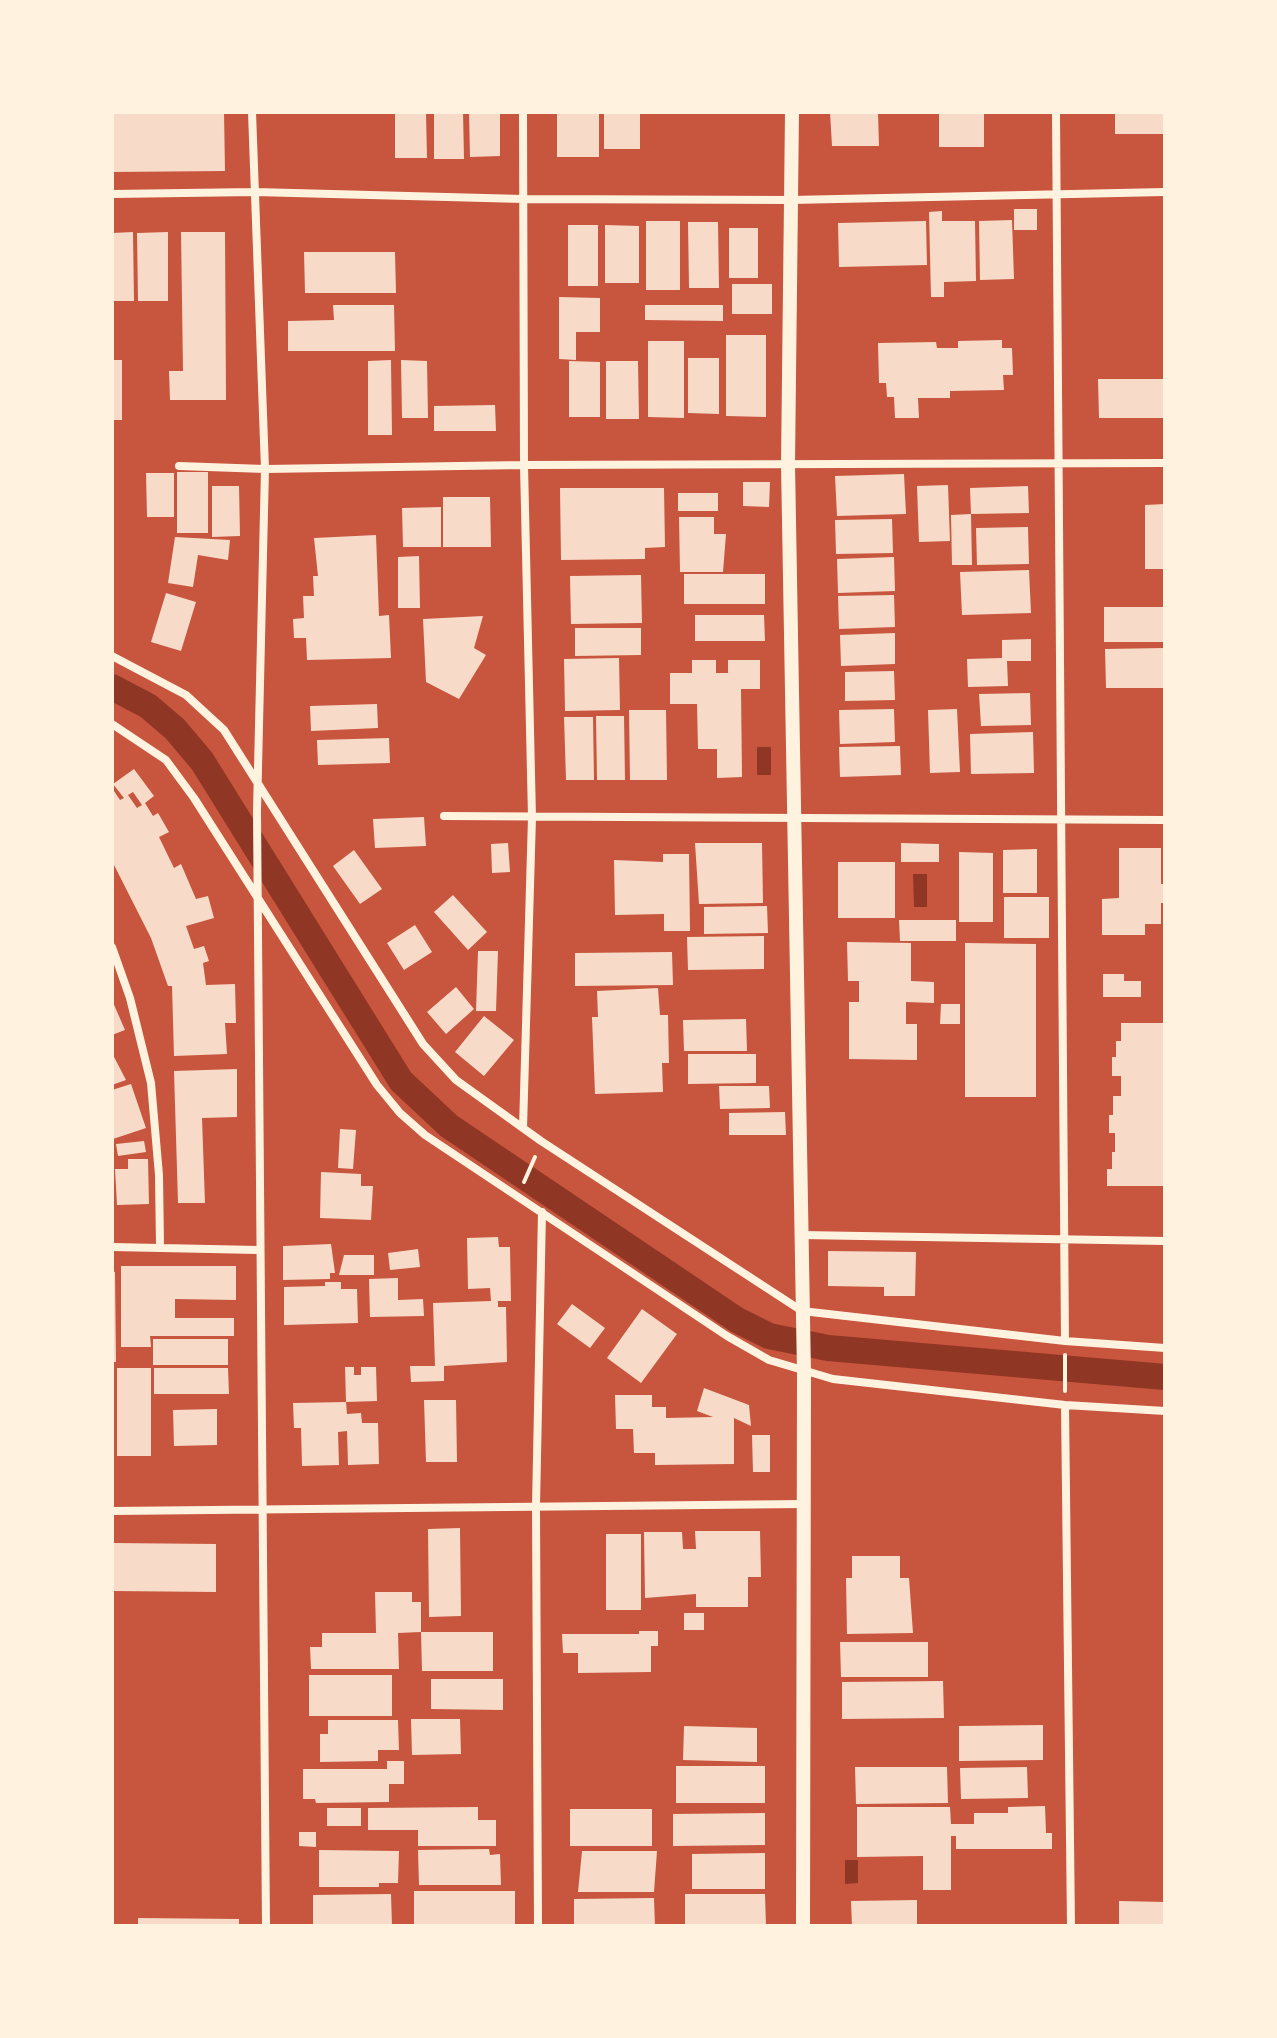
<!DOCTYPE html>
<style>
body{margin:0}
#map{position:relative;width:1277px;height:2038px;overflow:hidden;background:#c8553d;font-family:"Libre Baskerville",serif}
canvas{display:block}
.frame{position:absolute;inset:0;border:114px solid #fff3e0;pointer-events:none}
</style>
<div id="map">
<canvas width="1277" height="2038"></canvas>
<div class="frame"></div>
</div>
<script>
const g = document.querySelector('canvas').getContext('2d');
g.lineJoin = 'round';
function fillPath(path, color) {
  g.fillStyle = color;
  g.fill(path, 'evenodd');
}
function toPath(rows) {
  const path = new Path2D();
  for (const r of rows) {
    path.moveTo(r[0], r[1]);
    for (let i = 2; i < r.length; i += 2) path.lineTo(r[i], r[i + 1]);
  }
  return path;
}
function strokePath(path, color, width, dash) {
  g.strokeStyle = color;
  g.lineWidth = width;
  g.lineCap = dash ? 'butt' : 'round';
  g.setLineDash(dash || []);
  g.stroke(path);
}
fillPath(toPath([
 [757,747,771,747,771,775,757,775],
 [913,874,927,874,927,907,914,907],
 [845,1860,858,1860,858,1883,845,1884]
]), '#8f3625');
strokePath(toPath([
 [112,687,148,706,175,729,202,761,401,1081,449,1126,737,1320,769,1336,828,1348,1165,1377]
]), '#8f3625', 26);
fillPath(toPath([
 [112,112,224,112,225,171,112,172],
 [395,112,426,112,427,158,395,158],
 [434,112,463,112,464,159,434,159],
 [469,112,500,112,500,156,470,157],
 [557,112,599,112,599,157,557,157],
 [604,112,640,112,640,149,604,149],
 [830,112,878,112,879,146,832,146],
 [939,112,984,112,984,147,939,147],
 [1115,112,1164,112,1164,134,1115,134],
 [1014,209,1037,209,1037,230,1014,230],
 [942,211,942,221,975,221,976,281,944,282,944,297,931,297,929,212],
 [1012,220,1014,279,980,280,979,221],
 [646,221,680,221,680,290,646,290],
 [926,221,927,265,839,267,838,223],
 [688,222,718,222,719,288,689,288],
 [568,225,598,225,598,286,568,286],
 [605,225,639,226,639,283,605,283],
 [729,228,758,228,758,278,729,278],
 [133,232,134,301,112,301,112,233],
 [168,232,168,301,138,301,137,233],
 [181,232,225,232,226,400,170,400,169,371,183,371],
 [304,252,395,252,396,293,305,293],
 [732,284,772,284,772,314,732,314],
 [559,297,600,298,600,332,576,332,576,360,559,359],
 [333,305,394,305,395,351,288,351,288,321,334,320],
 [645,305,723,305,723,321,645,320],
 [726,335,766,335,766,417,726,416],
 [1002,340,1002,348,1012,348,1013,375,1003,375,1004,390,950,391,950,398,918,398,919,418,895,418,894,397,887,397,886,383,879,383,878,343,936,342,937,348,958,348,958,341],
 [648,341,684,341,684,418,648,417],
 [688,358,719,358,719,414,688,413],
 [112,360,122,360,122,420,112,420],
 [391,360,392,435,368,435,368,361],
 [401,360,427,361,428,418,402,418],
 [569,361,600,362,600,417,569,417],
 [606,361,638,361,639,419,606,419],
 [1098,379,1165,379,1165,418,1099,418],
 [495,405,496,431,434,431,434,406],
 [177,472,208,472,208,533,177,533],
 [146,473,174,473,174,517,147,517],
 [904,474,906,514,837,516,835,476],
 [743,482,770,482,769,507,743,506],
 [948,485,950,541,919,542,917,486],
 [212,486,239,486,240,536,212,537],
 [1028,486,1029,513,971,514,970,488],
 [560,488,664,488,665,547,645,548,645,559,561,560],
 [678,493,718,493,718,511,678,511],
 [443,497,490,497,491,547,443,547],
 [1165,504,1165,569,1145,569,1145,505],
 [441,507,441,547,403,547,402,508],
 [971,514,972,565,952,565,951,515],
 [679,517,714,517,714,534,726,534,723,572,680,572],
 [892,519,893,553,836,554,835,520],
 [1028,527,1029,564,977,565,976,528],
 [376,535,379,616,389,615,391,658,307,660,306,638,294,638,293,619,304,618,303,596,314,596,313,576,318,576,314,538],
 [175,537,230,540,228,560,198,555,193,587,168,583],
 [419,556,420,608,398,608,398,557],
 [894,557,895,591,838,593,837,559],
 [1029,570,1031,613,962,615,960,572],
 [684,574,765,574,765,604,684,604],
 [641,575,642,623,571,624,570,576],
 [166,593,196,602,181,651,151,642],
 [894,595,895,627,839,629,838,596],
 [1104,607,1165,607,1165,642,1104,642],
 [695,615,764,615,765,641,695,641],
 [483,616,474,648,486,655,459,699,426,682,423,619],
 [575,628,641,628,641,655,575,656],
 [895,633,895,664,841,666,840,635],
 [1031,639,1031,661,1007,661,1008,686,968,687,967,659,1002,658,1002,640],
 [1165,648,1165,688,1106,688,1105,649],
 [619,658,620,710,565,711,564,659],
 [692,660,716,660,716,673,728,673,728,660,760,660,760,689,741,689,742,777,717,778,717,749,698,749,697,704,670,704,670,673,692,673],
 [894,671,895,700,845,701,845,672],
 [1030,693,1031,725,981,726,979,694],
 [377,704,378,728,311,731,310,706],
 [894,709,895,742,840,744,839,710],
 [957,709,960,772,930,773,928,710],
 [629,710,666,710,667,780,630,780],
 [596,716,624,716,625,780,597,780],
 [564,717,593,717,594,780,566,780],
 [1033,732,1034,773,971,774,970,734],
 [389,738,390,763,318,765,317,740],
 [900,746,901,775,840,777,839,747],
 [134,769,154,796,145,803,153,816,158,813,169,832,159,837,174,868,181,864,196,899,208,896,214,918,186,926,194,949,204,946,209,961,203,963,206,985,235,984,236,1023,225,1023,227,1054,174,1056,172,986,168,986,151,938,112,861,112,788,120,800,124,798,113,784],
 [133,792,142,805,137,808,128,795],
 [424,817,426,846,375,848,373,819],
 [508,843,510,872,492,873,491,844],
 [695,843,762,843,763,903,699,904],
 [901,843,939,844,939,862,901,862],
 [1119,848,1161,848,1161,884,1165,884,1165,903,1161,903,1161,924,1145,924,1145,935,1102,935,1102,899,1119,898],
 [1037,849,1037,893,1003,893,1003,850],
 [354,850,382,889,360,904,333,866],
 [959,852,993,853,993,922,959,922],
 [663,854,689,854,690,931,664,931,664,914,615,915,614,860,663,862],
 [838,862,895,862,895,918,838,918],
 [453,895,487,932,468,950,434,912],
 [1004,897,1049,897,1049,938,1004,938],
 [767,906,768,933,704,934,704,907],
 [899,920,956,920,956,941,900,941],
 [415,925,432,952,404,970,387,943],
 [764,936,764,969,688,970,687,937],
 [847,942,911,943,911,981,934,982,934,1003,906,1002,906,1024,917,1024,917,1060,849,1059,849,1002,859,1002,859,981,848,981],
 [965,943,1036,944,1036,1097,965,1097],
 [478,951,498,951,496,1011,476,1011],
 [672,952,673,985,575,986,575,953],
 [1103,974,1124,974,1124,981,1141,981,1141,997,1103,997],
 [456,987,474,1009,446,1034,427,1012],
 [658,988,660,1015,668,1015,669,1063,662,1063,663,1092,595,1094,592,1017,598,1017,597,991],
 [112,1000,125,1030,112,1035],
 [941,1004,960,1004,960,1024,940,1024],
 [484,1016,514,1040,484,1076,455,1052],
 [746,1019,747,1051,684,1051,683,1020],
 [1121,1023,1165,1023,1165,1186,1107,1186,1107,1169,1112,1169,1112,1152,1115,1152,1115,1133,1109,1133,1109,1115,1113,1115,1113,1096,1121,1096,1121,1076,1112,1076,1112,1057,1116,1057,1116,1041,1121,1041],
 [112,1053,126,1080,112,1085],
 [688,1054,756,1054,756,1083,688,1084],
 [237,1069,237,1117,202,1118,205,1203,178,1203,174,1071],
 [131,1084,146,1128,113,1139,112,1090],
 [719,1086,769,1086,770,1108,720,1109],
 [785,1112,786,1135,729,1135,729,1113],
 [340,1129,356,1130,353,1169,338,1168],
 [144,1141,146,1152,118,1156,116,1144],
 [128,1159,148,1159,149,1204,117,1205,115,1169,128,1169],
 [321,1172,361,1174,361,1186,373,1186,371,1220,320,1218],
 [498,1237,499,1247,510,1247,511,1301,498,1301,498,1307,506,1307,507,1362,444,1366,444,1381,411,1382,410,1366,435,1366,433,1303,491,1301,490,1288,468,1289,467,1238],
 [331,1244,335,1273,330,1273,330,1279,283,1280,283,1246],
 [418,1249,420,1267,390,1270,388,1253],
 [828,1251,916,1252,915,1296,884,1296,884,1287,828,1286],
 [344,1255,374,1255,374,1275,339,1275],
 [121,1266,236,1266,236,1300,175,1299,175,1318,234,1318,234,1336,150,1336,151,1347,121,1347],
 [112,1271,115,1272,116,1362,112,1362],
 [398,1278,398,1300,423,1299,424,1316,370,1317,369,1279],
 [325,1282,341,1282,341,1289,357,1289,358,1323,284,1325,284,1287,325,1286],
 [572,1304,605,1328,590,1348,557,1324],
 [642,1309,677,1334,641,1383,607,1358],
 [153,1339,228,1339,228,1365,153,1365],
 [345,1367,354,1367,354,1375,361,1375,361,1367,376,1367,377,1401,346,1402],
 [117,1368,151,1368,151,1456,117,1456],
 [154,1368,228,1368,229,1394,154,1394],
 [704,1388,749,1405,751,1426,734,1418,734,1464,655,1465,655,1453,634,1453,633,1429,616,1429,615,1395,652,1395,652,1407,666,1407,666,1418,713,1417,697,1411],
 [424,1400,456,1400,457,1462,426,1462],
 [346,1402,347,1414,361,1413,362,1423,378,1423,379,1464,348,1465,347,1431,338,1432,339,1465,302,1466,301,1428,294,1428,293,1403],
 [217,1409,217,1445,174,1446,173,1410],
 [752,1435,770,1435,770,1472,753,1472],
 [460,1528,461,1616,429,1617,428,1529],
 [695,1531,760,1531,761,1577,748,1577,748,1607,696,1607,696,1594,645,1598,644,1532,682,1532,683,1549,696,1549],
 [606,1534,641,1534,641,1610,606,1610],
 [112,1543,216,1544,216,1592,112,1591],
 [852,1556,900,1556,900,1578,909,1578,913,1633,847,1634,846,1578,852,1578],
 [375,1592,412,1592,412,1602,421,1602,421,1632,398,1633,399,1669,311,1669,310,1647,322,1647,322,1633,376,1633],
 [684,1613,704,1613,704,1630,684,1630],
 [639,1631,658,1631,658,1646,651,1646,651,1672,578,1673,578,1653,563,1653,562,1634,639,1634],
 [421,1632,493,1632,493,1671,422,1671],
 [840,1642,928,1642,928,1677,841,1677],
 [309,1675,392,1675,392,1716,309,1716],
 [431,1679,503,1679,503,1710,431,1709],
 [943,1681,944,1718,842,1719,842,1682],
 [411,1719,460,1719,461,1754,412,1755],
 [328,1720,398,1720,399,1750,378,1750,378,1761,320,1762,320,1734,328,1734],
 [1043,1725,1043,1760,959,1761,959,1726],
 [684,1726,757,1728,757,1762,683,1760],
 [387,1761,404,1761,404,1784,389,1784,389,1802,316,1803,315,1799,303,1799,303,1769,387,1769],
 [676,1766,765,1766,765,1803,676,1803],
 [855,1767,947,1767,948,1803,856,1804],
 [1027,1767,1028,1798,961,1799,960,1768],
 [1045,1806,1046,1833,1052,1833,1052,1849,956,1849,956,1836,951,1836,951,1890,923,1890,923,1856,857,1857,857,1807,950,1807,951,1824,974,1824,974,1813,1008,1813,1008,1807],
 [478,1807,478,1820,496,1820,496,1846,418,1846,418,1830,368,1830,368,1808],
 [327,1808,361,1808,361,1826,327,1826],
 [570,1809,652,1809,652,1846,570,1846],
 [765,1813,765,1845,673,1846,673,1814],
 [299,1832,316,1832,316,1847,299,1846],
 [489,1849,490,1855,500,1854,501,1885,419,1885,418,1850],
 [319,1850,399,1851,398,1883,379,1883,379,1887,319,1887],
 [582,1851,657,1851,654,1892,578,1892],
 [765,1853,765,1889,692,1889,692,1854],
 [414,1891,515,1891,515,1926,414,1926],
 [391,1894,392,1926,313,1926,313,1895],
 [685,1894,765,1894,766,1926,685,1926],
 [654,1898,655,1926,574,1926,574,1899],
 [917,1900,917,1926,852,1926,851,1901],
 [1119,1901,1165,1902,1165,1926,1119,1926],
 [138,1918,239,1919,239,1926,138,1926]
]), '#f7dbc8');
strokePath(toPath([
 [524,1182,535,1157],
 [1065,1391,1065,1355]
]), '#fff3e0', 4);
strokePath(toPath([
 [252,112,265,469,257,811,266,1926],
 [523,112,524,465,532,817,523,1128],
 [1056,112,1065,1341],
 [112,194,255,192,523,199,791,200,1165,192],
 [179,466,265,469,524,465,1165,463],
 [112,656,186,695,224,730,423,1044,456,1080,541,1141,802,1311,1065,1341,1165,1348],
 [112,724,166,760,194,798,377,1085,400,1113,425,1135,727,1336,769,1360,833,1379,1065,1405,1165,1411],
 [444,816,1165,820],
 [112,947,130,998,151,1083,159,1175,160,1246],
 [801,1235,1165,1241],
 [112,1247,258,1250],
 [1065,1405,1071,1926],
 [112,1511,803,1504],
 [538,1926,536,1506,542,1212]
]), '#fff3e0', 8);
strokePath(toPath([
 [792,112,788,464,804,1373,803,1926]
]), '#fff3e0', 14);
</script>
